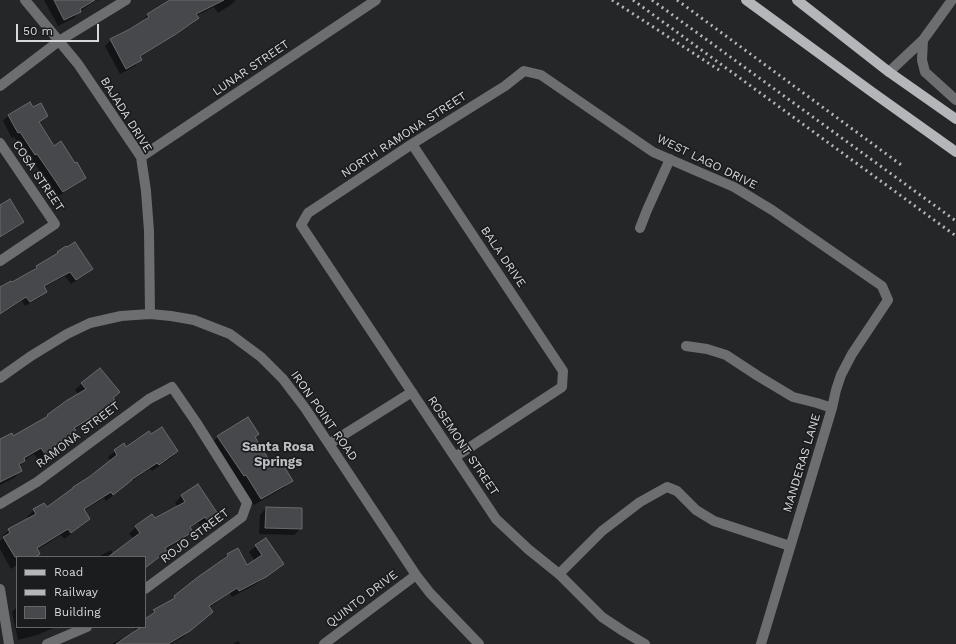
<!DOCTYPE html>
<style>
body{margin:0}
#map{position:relative;width:956px;height:644px;overflow:hidden;background:#242628;font-family:"Work Sans",sans-serif}
canvas{display:block}
.legend{position:absolute;left:16px;top:556px;width:130px;height:72px;box-sizing:border-box;background:#1a1c1e;border:1px solid #666769;margin:0;padding:5px 7px;list-style:none;font-size:12px;color:#d7d8da}
.legend li{display:flex;align-items:center;gap:8px;height:20px}
.legend b{width:20px;border:1px solid #666769}
.scale{position:absolute;left:16px;top:24px;width:83px;height:18px;box-sizing:border-box;border:2px solid #d7d8da;border-top:0;padding-left:5px;font-size:12px;line-height:14px;white-space:nowrap;color:#d7d8da;-webkit-text-stroke:3px #1a1c1e;paint-order:stroke}
</style>
<div id="map">
<canvas width="956" height="644"></canvas>
<ul class="legend">
<li><b style="height:5px;background:#b4b6b9"></b>Road</li>
<li><b style="height:5px;background:#b5b6b8"></b>Railway</li>
<li><b style="height:11px;background:#46484b"></b>Building</li>
</ul>
<div class="scale">50 m</div>
</div>
<script>
const g = document.querySelector('canvas').getContext('2d');
g.lineJoin = 'round';
function fillPath(path, color) {
  g.fillStyle = color;
  g.fill(path, 'evenodd');
}
function toPath(rows) {
  const path = new Path2D();
  for (const r of rows) {
    path.moveTo(r[0], r[1]);
    for (let i = 2; i < r.length; i += 2) path.lineTo(r[i], r[i + 1]);
  }
  return path;
}
function strokePath(path, color, width, dash) {
  g.strokeStyle = color;
  g.lineWidth = width;
  g.lineCap = dash ? 'butt' : 'round';
  g.setLineDash(dash || []);
  g.stroke(path);
}
function write(font, color, halo, rows, align = 'center') {
  g.font = font + ' "Work Sans",sans-serif';
  g.lineWidth = 3.5;
  g.setLineDash([]);
  g.textBaseline = 'middle';
  g.strokeStyle = halo;
  g.fillStyle = color;
  for (const [text, x, y, turn = 0] of rows) {
    g.save();
    g.translate(x, y);
    g.rotate((+turn || 0) * Math.PI / 180);
    g.textAlign = isNaN(turn) ? turn : align;
    if (halo) g.strokeText(text, 0, 0);
    g.fillText(text, 0, 0);
    g.restore();
  }
}
fillPath(toPath([
 [44,0,100,0,98,1,97,0,80,11,74,18,58,26],
 [170,0,236,0,232,4,218,13,214,7,196,16,198,18,192,24,140,57,141,60,135,66,120,74,105,46,111,40,143,22,142,21,148,15],
 [32,108,47,116,39,123,54,147,75,164,85,178,79,183,57,197,31,158,29,160,14,137,12,138,3,121,8,116],
 [0,207,22,222,17,227,0,238],
 [58,252,92,269,87,274,71,284,65,276,43,288,46,292,41,297,25,306,22,301,0,315,0,289,11,284,32,272,32,271,36,266,53,257],
 [82,383,113,400,107,407,89,420,74,430,75,430,68,437,54,448,55,450,49,457,40,462,34,454,24,460,24,461,19,467,21,471,14,478,0,485,0,440,13,438,45,418,79,395,75,390],
 [258,434,254,438,274,469,292,480,285,487,254,505,239,481,237,482,211,443,218,437],
 [126,448,177,451,171,458,152,471,150,469,127,484,106,501,104,498,83,511,89,518,83,525,64,539,61,535,37,550,39,554,36,557,17,557,17,565,11,569,0,549,0,541,3,538,2,536,9,530,29,519,27,517,34,510,47,509,68,492,73,488,89,478,111,461,108,457,115,451],
 [198,485,217,514,210,520,201,527,198,523,190,528,192,532,185,539,165,550,166,551,159,557,145,568,145,557,98,557,111,550,113,554,134,539,129,534,136,527,155,520,178,507,175,503,181,496],
 [266,508,301,528,294,535,259,534,260,515],
 [256,546,283,564,276,570,258,583,232,597,230,593,209,608,212,612,205,618,182,638,170,644,112,644,120,639,121,641,135,632,134,630,137,627,145,627,145,620,154,611,170,602,175,597,221,562,221,561,227,555,238,549,247,566,255,561,249,552],
 [17,607,17,627,56,627,37,635,18,640,12,612],
 [238,641,240,644,233,644]
]), '#0007');
const building = toPath([
 [54,0,95,0,80,9,81,12,64,20,54,0],
 [170,0,224,0,196,14,199,18,176,34,140,56,142,60,126,69,110,39,130,29,149,17,147,14,170,0],
 [30,102,33,107,41,103,48,116,39,122,54,146,61,141,75,163,77,162,86,178,63,192,37,154,35,155,20,132,18,133,8,115,30,102],
 [10,199,24,222,0,237,0,205,10,199],
 [75,242,93,269,76,280,70,272,44,286,47,292,30,302,26,297,0,314,0,287,11,281,12,282,37,268,36,266,58,253,57,252,66,246,67,247,75,242],
 [100,368,120,392,113,398,115,400,97,414,74,428,76,430,54,446,57,451,47,457,41,448,24,458,25,461,19,464,22,471,0,482,0,439,12,433,13,436,48,416,47,415,66,401,86,389,81,383,100,368],
 [248,417,259,434,255,437,274,468,282,463,293,481,261,499,246,475,244,476,217,436,248,417],
 [162,427,178,451,159,465,157,463,131,480,132,480,113,495,111,492,84,509,90,519,71,533,68,529,37,548,40,554,35,557,15,557,3,537,10,533,8,529,36,514,33,509,44,503,47,507,73,488,73,487,89,477,117,455,114,450,124,443,126,447,149,431,151,434,162,427],
 [198,484,218,514,208,521,205,517,190,527,193,532,165,548,167,551,145,568,145,557,108,557,140,533,135,526,152,514,155,518,185,502,181,495,198,484],
 [266,507,302,508,302,529,265,528,266,507],
 [266,538,284,564,266,577,239,591,237,588,209,606,213,612,190,631,168,644,116,644,141,627,145,627,145,619,155,612,153,610,175,598,174,596,198,577,228,556,227,554,238,548,247,565,262,555,255,545,266,538]
]);
fillPath(building, '#46484b');
strokePath(building, '#686b6d', 1);
strokePath(toPath([
 [25,0,78,64,141,157,146,191,149,231,150,314],
 [923,40,922,60,925,72,956,100],
 [889,72,923,40,952,0],
 [0,86,59,41,126,0],
 [0,143,55,224,0,261],
 [412,144,563,371,562,387,455,457],
 [141,157,376,0],
 [640,228,647,210,670,159],
 [686,346,707,349,726,355,758,376,793,397,817,403,832,408],
 [0,378,31,356,67,334,90,323,121,316,150,314,171,316,194,320,230,334,261,357,283,379,305,408,329,444,416,575,430,593,479,644],
 [329,444,412,392],
 [0,504,37,482,149,399,172,387,196,422,247,503,242,517,145,589],
 [559,574,602,531,640,502,667,487,677,491,696,510,714,521,790,546],
 [0,589,9,644],
 [47,644,87,627],
 [324,644,416,575],
 [645,644,623,631,602,617,559,574,528,549,496,519,301,225,308,213,412,144,505,86,524,71,541,75,653,152,692,169,734,187,772,210,882,286,888,300,852,354,841,375,836,390,832,408,761,644]
]), '#6d6e6f', 10);
strokePath(toPath([
 [746,0,872,92,956,152],
 [797,0,889,72,956,119]
]), '#b4b6b9', 10);
strokePath(toPath([
 [612,0,719,70],
 [633,0,956,236],
 [652,0,956,221],
 [677,0,904,167]
]), '#b5b6b8', 3, [2, 4]);
write('12px', '#d7d8da', '#1a1c1e', [
 ["LUNAR STREET",251,68,-34],
 ["BAJADA DRIVE",126,115,58],
 ["NORTH RAMONA STREET",404,135,-33],
 ["WEST LAGO DRIVE",707,162,26],
 ["COSA STREET",38,176,56],
 ["BALA DRIVE",503,257,56],
 ["IRON POINT ROAD",324,416,55],
 ["RAMONA STREET",78,435,-37],
 ["ROSEMONT STREET",463,446,56],
 ["MANDERAS LANE",802,463,-73],
 ["ROJO STREET",195,536,-37],
 ["QUINTO DRIVE",362,599,-37]
]);
write('bold 13px', '#bbbec1', '#1a1c1e', [
 ["Santa Rosa",278,447],
 ["Springs",278,462]
]);
</script>
